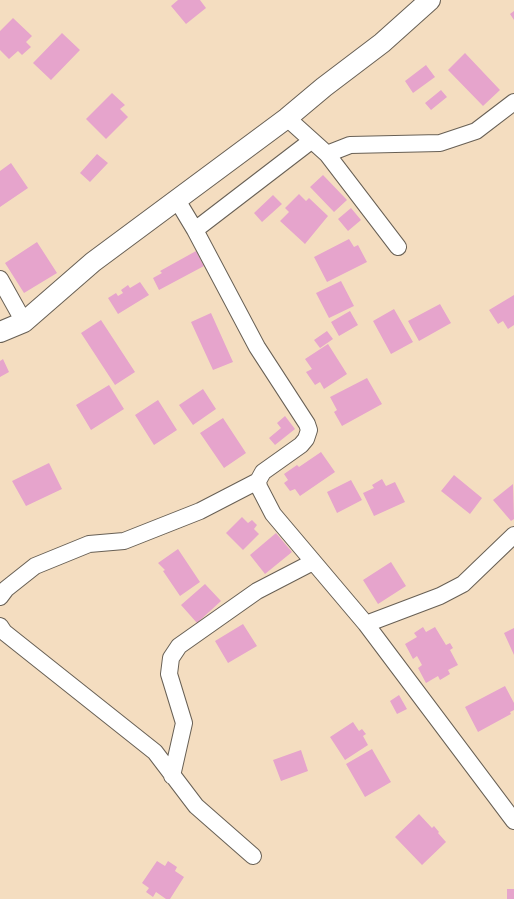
<!DOCTYPE html>
<style>
body{margin:0}
canvas{display:block;background:#f4ddc0}
</style>
<canvas width="514" height="899"></canvas>
<script>
const g = document.querySelector('canvas').getContext('2d');
g.lineJoin = 'round';
function fillPath(path, color) {
  g.fillStyle = color;
  g.fill(path, 'evenodd');
}
function toPath(rows) {
  const path = new Path2D();
  for (const r of rows) {
    path.moveTo(r[0], r[1]);
    for (let i = 2; i < r.length; i += 2) path.lineTo(r[i], r[i + 1]);
  }
  return path;
}
function strokePath(path, color, width, dash) {
  g.strokeStyle = color;
  g.lineWidth = width;
  g.lineCap = dash ? 'butt' : 'round';
  g.setLineDash(dash || []);
  g.stroke(path);
}
fillPath(toPath([
 [178,0,200,0,206,8,186,24,171,6],
 [514,11,514,20,510,14],
 [13,18,32,36,26,42,31,47,22,55,18,51,9,59,0,50,0,31],
 [62,33,80,50,51,80,33,63],
 [465,53,500,90,483,106,448,70],
 [426,65,435,77,413,93,405,81],
 [441,90,447,97,431,110,425,103],
 [112,93,125,105,120,109,128,117,106,139,86,119],
 [97,154,108,163,90,182,80,173],
 [11,163,28,188,0,207,0,171],
 [323,175,347,200,334,212,310,187],
 [299,194,306,201,309,198,328,216,305,244,280,221,289,212,285,208],
 [273,195,282,204,262,222,254,213],
 [351,208,361,220,348,231,338,219],
 [349,239,354,247,358,245,367,262,327,282,314,257],
 [37,242,57,273,24,293,5,263],
 [196,251,204,266,159,290,153,278,162,273,160,271],
 [341,281,354,306,329,318,316,293],
 [140,282,149,295,118,314,108,298,116,293,118,296,123,293,121,290,128,285,130,288],
 [514,295,514,325,508,329,503,321,498,324,489,310],
 [440,304,451,323,419,341,408,321],
 [394,309,413,342,391,354,373,321],
 [350,311,358,325,339,336,331,322],
 [211,313,233,362,213,370,191,322],
 [101,320,135,372,115,385,81,333],
 [327,331,333,339,320,348,314,340],
 [328,344,347,374,324,389,320,382,315,385,306,372,312,369,305,359],
 [3,359,9,372,0,377,0,361],
 [367,378,382,404,342,426,334,412,337,410,330,397],
 [109,385,124,409,91,430,76,405],
 [203,389,216,409,193,425,179,405],
 [158,400,177,430,154,445,135,415],
 [285,416,295,429,275,445,269,438,281,428,277,423],
 [223,418,246,453,224,468,200,433],
 [321,452,335,472,300,496,295,489,290,491,284,483,288,480,284,474,297,465,299,467],
 [49,463,62,489,26,506,12,481],
 [454,475,482,498,470,514,441,491],
 [382,479,386,486,395,482,405,502,374,516,363,493,374,488,372,485],
 [351,480,362,500,337,513,327,492],
 [513,484,514,519,511,521,493,500],
 [242,517,248,523,252,520,257,525,254,529,259,534,243,550,226,533],
 [276,533,292,552,265,574,250,555],
 [178,549,200,582,180,596,163,571,165,570,158,563],
 [391,562,406,586,378,604,363,580],
 [205,584,221,601,197,623,181,605],
 [243,624,257,646,228,663,215,641],
 [423,627,426,632,435,627,446,645,450,643,453,648,450,650,458,665,448,670,450,674,440,680,438,676,426,683,418,668,422,665,417,656,413,659,405,644,417,637,414,633],
 [514,628,514,655,504,633],
 [505,686,514,703,514,710,510,712,511,714,478,732,465,707],
 [399,695,407,709,397,714,390,701],
 [353,722,359,731,362,729,366,734,363,736,368,745,345,760,330,737],
 [372,749,391,782,365,797,346,764],
 [301,750,308,771,281,781,273,760],
 [419,814,432,828,434,826,439,832,438,833,446,842,422,865,395,837],
 [157,861,165,866,168,861,177,867,175,871,184,877,170,899,166,899,156,892,153,897,146,892,149,888,142,883],
 [507,889,514,889,514,899,507,899]
]), '#e6a4cc');
const minor = toPath([
 [287,118,327,154,398,247],
 [327,154,350,145,440,143,476,131,514,102],
 [177,200,195,230,257,347,307,424,309,430,306,439,301,445,263,472,258,481,259,487,273,514,366,624,514,821],
 [195,230,311,141],
 [0,279,24,322],
 [0,597,6,589,35,566,89,544,124,541,200,511,258,481],
 [366,624,440,596,463,584,514,535],
 [0,626,4,632,155,752,196,806,253,856],
 [172,776,184,723,169,674,171,658,179,646,257,591,313,562]
]);
const tertiary = toPath([
 [0,332,24,322,93,262,287,118,324,87,382,43,430,0]
]);
strokePath(minor, '#686055', 18);
strokePath(tertiary, '#686055', 22);
strokePath(minor, '#fff', 16);
strokePath(tertiary, '#fff', 20);
</script>
